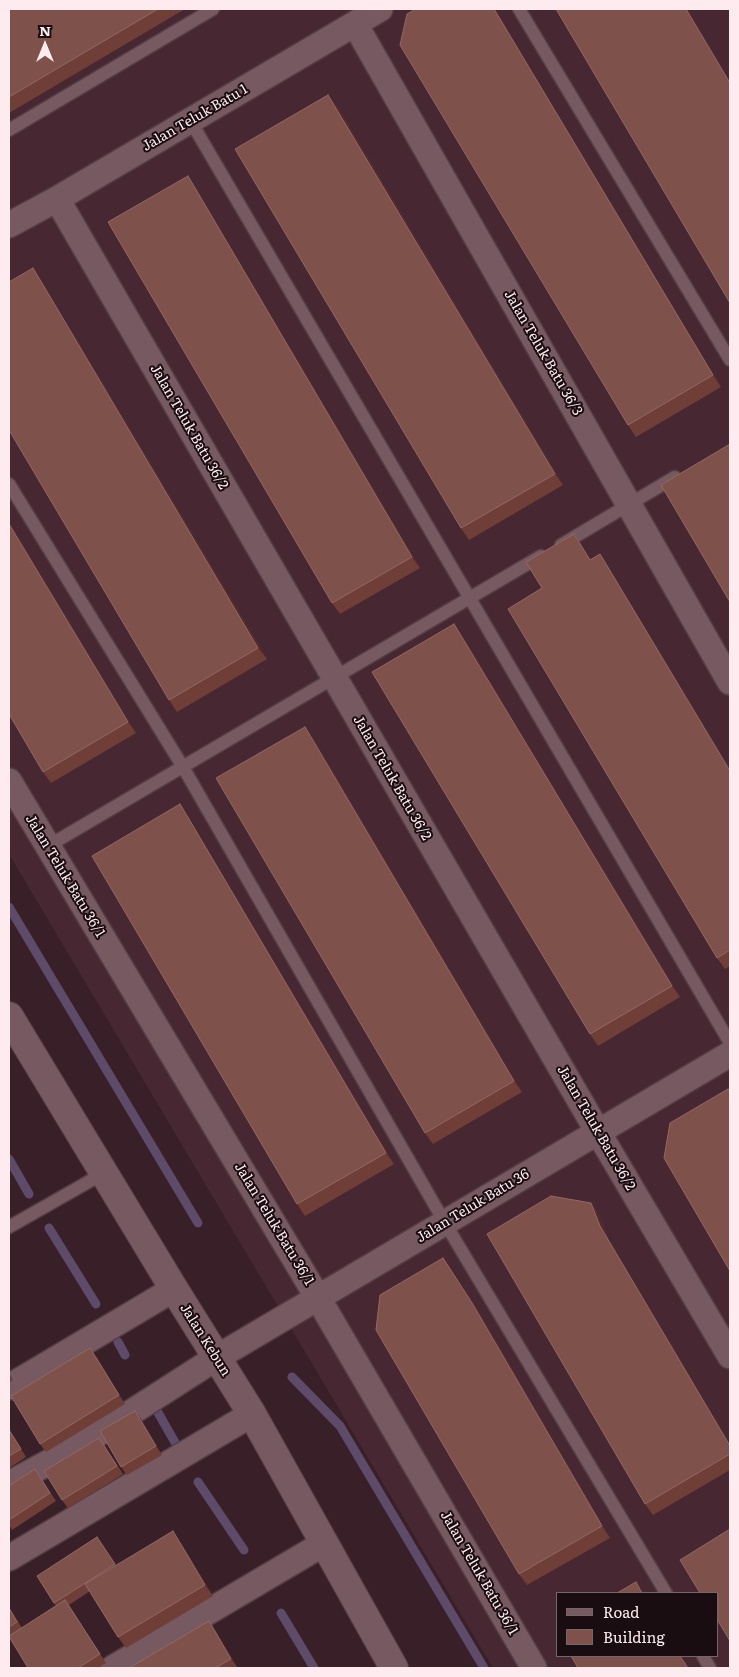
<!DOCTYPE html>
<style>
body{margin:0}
#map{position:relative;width:739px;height:1677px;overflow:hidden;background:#392028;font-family:Literata,serif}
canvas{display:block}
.frame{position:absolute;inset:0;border:10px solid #fdebef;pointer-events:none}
.legend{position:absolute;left:556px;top:1592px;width:162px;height:65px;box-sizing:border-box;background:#190d11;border:1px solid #74666a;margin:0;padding:6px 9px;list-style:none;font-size:15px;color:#fdebef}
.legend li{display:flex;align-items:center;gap:10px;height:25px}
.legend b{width:25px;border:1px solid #74666a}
.north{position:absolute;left:20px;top:20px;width:50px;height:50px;-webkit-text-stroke:4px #190d11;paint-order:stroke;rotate:0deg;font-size:14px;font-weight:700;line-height:20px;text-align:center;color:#fdebef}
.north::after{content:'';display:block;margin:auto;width:18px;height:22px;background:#fdebef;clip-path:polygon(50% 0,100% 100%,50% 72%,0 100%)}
</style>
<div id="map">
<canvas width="739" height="1677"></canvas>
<div class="frame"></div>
<ul class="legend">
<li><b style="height:6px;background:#775962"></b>Road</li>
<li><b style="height:14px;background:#7e514b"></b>Building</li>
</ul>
<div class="north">N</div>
</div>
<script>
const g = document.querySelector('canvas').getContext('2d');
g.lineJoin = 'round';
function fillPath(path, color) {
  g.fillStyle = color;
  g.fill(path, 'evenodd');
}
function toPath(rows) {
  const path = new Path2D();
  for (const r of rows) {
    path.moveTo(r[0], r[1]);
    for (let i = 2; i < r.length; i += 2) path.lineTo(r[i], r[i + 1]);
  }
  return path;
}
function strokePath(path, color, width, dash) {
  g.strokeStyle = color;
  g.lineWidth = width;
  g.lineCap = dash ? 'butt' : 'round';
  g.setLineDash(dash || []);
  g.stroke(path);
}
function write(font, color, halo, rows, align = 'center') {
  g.font = font + ' Literata,serif';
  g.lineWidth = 4;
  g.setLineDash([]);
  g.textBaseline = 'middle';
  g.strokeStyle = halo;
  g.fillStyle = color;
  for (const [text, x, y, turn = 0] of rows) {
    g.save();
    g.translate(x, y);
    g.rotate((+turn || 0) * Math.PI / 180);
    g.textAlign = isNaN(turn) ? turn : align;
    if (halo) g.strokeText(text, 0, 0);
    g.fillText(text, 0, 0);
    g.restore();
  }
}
fillPath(toPath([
 [9,9,730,9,730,1668,493,1668,9,854],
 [558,1593,718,1593,718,1656,558,1656]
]), '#472731');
strokePath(toPath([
 [9,907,198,1223],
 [9,1159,29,1194],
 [49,1228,96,1304],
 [118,1342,125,1355],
 [292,1377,340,1426,484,1668],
 [156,1409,177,1446],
 [198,1482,244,1550],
 [281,1613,314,1668]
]), '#5d4b69', 9);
const service = toPath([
 [519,9,730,360],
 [190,120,730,1043],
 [9,130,213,9],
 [9,484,183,767,445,1223,666,1593],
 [561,545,675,477],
 [48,846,541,556],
 [9,1227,104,1173],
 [703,1656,710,1668]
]);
const minor = toPath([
 [355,24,730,682],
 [57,199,598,1132,730,1356],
 [9,225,57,199,380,9],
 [9,781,318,1298,534,1668],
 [9,1387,174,1289],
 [9,1484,79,1446,216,1358,730,1054],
 [9,1558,252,1414],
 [113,1668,323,1544]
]);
const secondary = toPath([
 [9,1016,174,1289,252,1414,394,1668]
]);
strokePath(service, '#543e46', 15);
strokePath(minor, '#543e46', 28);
strokePath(secondary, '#543e46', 30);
strokePath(service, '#775962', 12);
strokePath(minor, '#775962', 25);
strokePath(secondary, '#775962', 28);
fillPath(toPath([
 [9,9,185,9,9,113],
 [495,9,721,387,636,437,628,425],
 [337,106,563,485,469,540,461,528],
 [196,188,420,568,340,614,332,603],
 [41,280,267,659,177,712,169,700],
 [9,522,136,733,51,783,43,772],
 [574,534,591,560,600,554,608,566,730,769,730,966,725,969,717,958,542,588],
 [462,635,680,997,598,1046,590,1034],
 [305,727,313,738,522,1092,433,1144,425,1133],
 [188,816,394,1164,305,1216,297,1204],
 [591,1203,599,1215,608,1238,730,1444,730,1470,653,1515,645,1504],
 [443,1258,480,1314,610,1538,527,1585,519,1574],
 [96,1356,125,1404,46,1452,40,1444],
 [9,1373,13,1380,9,1383],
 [141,1419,162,1455,127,1475,121,1467],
 [9,1428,26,1457,9,1468],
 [105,1446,123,1474,68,1508,62,1500],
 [35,1469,56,1501,12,1530,9,1525,9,1486],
 [97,1537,116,1565,181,1543,213,1596,126,1648,118,1637,90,1591,69,1605,106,1663,97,1668,28,1668,9,1638,9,1607,22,1628,56,1606,37,1576],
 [215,1630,237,1667,235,1668,129,1668]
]), '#6f3e37');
fillPath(toPath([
 [494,9,495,9,721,387,713,375],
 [686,9,688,9,730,81,730,83],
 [328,95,337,106,563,485,555,474],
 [188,176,196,188,420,568,412,557],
 [33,268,41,280,267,659,258,648],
 [9,522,136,733,128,722,9,524],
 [574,534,582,545,598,572,590,560],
 [600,554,608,566,730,769,730,771],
 [454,624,462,635,680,997,672,986],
 [305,727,313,738,522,1092,514,1081],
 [180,804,188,816,394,1164,386,1153],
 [591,1203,599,1215,608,1238,730,1444,730,1446,600,1226],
 [443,1258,480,1314,610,1538,602,1526],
 [90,1348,96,1356,125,1404,119,1395],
 [135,1411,141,1419,162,1455,156,1446],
 [9,1428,26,1457,9,1430],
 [173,1531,181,1543,213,1596,205,1585],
 [209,1621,215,1630,237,1667,231,1659],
 [680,1656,681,1656,689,1668,688,1668]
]), '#532a29');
const building = toPath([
 [9,9,158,9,9,97,9,9],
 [416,9,494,9,713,375,628,425,400,45,407,14,416,9],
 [556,9,686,9,730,83,730,303,556,9],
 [328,95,555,474,461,528,235,149,328,95],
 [188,176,412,557,332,603,108,222,188,176],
 [33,268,258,648,169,700,9,430,9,282,33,268],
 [730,444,730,602,661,485,730,444],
 [9,524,128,722,43,772,9,714,9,524],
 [574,534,590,560,600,554,730,771,730,950,717,958,508,609,542,588,526,562,574,534],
 [454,624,672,986,590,1034,372,672,454,624],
 [305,727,514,1081,425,1133,216,778,305,727],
 [180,804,386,1153,297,1204,92,856,180,804],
 [728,1089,730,1092,730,1271,664,1158,670,1123,728,1089],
 [551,1196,591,1203,600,1226,730,1446,730,1454,645,1504,487,1234,551,1196],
 [443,1258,472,1303,602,1526,519,1574,376,1330,380,1295,443,1258],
 [90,1348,119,1395,40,1444,11,1396,90,1348],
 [135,1411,156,1446,121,1467,100,1431,135,1411],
 [9,1430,21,1449,9,1456,9,1430],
 [99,1438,117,1466,62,1500,44,1471,99,1438],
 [35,1469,50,1493,9,1520,9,1486,35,1469],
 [730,1529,730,1641,718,1621,718,1593,700,1593,680,1560,730,1529],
 [173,1531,205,1585,118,1637,85,1584,173,1531],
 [97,1537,115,1564,54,1603,37,1576,97,1537],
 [636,1582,642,1593,617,1593,636,1582],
 [65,1600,100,1654,78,1668,28,1668,9,1636,65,1600],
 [9,1608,17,1622,9,1627,9,1608],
 [209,1621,231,1659,215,1668,129,1668,209,1621],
 [571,1656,680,1656,688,1668,578,1668,571,1656]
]);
fillPath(building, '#7e514b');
strokePath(building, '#926964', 1);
write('14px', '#fdebef', '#190d11', [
 ["Jalan Teluk Batu 1",195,118,-30],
 ["Jalan Teluk Batu 36/3",543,353,60],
 ["Jalan Teluk Batu 36/2",189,427,60],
 ["Jalan Teluk Batu 36/2",392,778,60],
 ["Jalan Teluk Batu 36/1",65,876,59],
 ["Jalan Teluk Batu 36/2",596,1128,60],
 ["Jalan Teluk Batu 36",473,1206,-31],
 ["Jalan Teluk Batu 36/1",274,1224,59],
 ["Jalan Kebun",205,1340,58],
 ["Jalan Teluk Batu 36/1",479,1573,60]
]);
</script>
